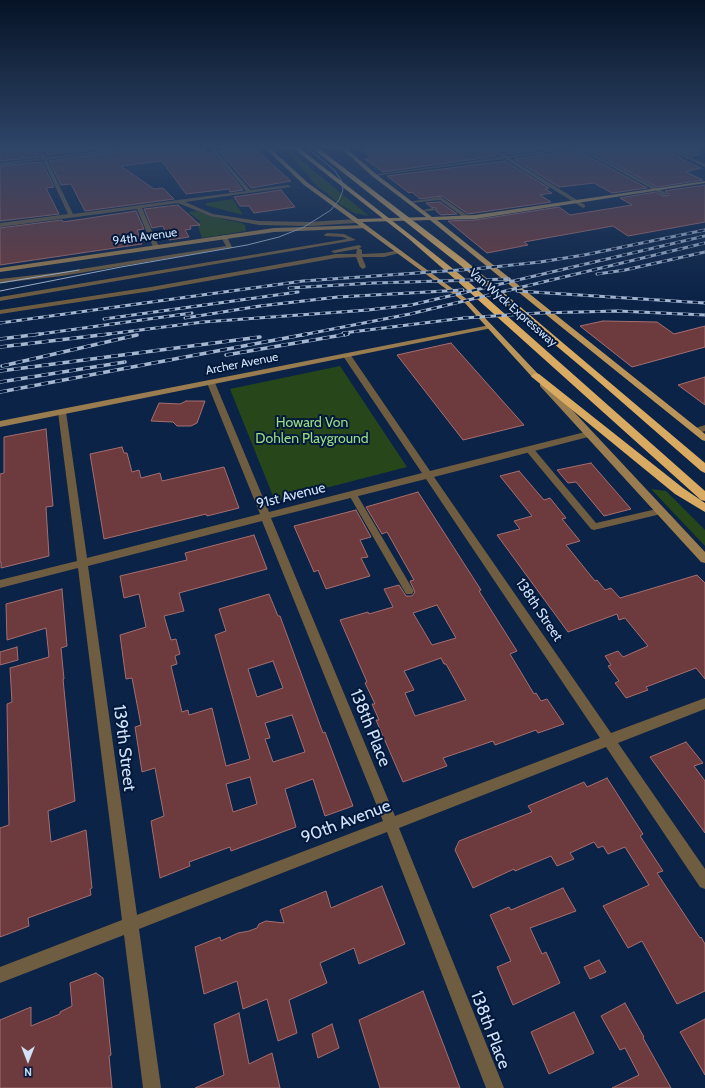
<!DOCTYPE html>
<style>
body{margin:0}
#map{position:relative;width:705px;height:1088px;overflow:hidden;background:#0b2346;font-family:Cabin,sans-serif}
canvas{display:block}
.north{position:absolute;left:8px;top:1040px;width:40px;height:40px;-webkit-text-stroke:3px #03193b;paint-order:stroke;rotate:180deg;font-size:11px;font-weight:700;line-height:16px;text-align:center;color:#d2e2f8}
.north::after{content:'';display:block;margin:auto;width:14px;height:18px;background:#d2e2f8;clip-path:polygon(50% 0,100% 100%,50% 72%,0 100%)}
</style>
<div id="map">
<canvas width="705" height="1088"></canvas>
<div class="north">N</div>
</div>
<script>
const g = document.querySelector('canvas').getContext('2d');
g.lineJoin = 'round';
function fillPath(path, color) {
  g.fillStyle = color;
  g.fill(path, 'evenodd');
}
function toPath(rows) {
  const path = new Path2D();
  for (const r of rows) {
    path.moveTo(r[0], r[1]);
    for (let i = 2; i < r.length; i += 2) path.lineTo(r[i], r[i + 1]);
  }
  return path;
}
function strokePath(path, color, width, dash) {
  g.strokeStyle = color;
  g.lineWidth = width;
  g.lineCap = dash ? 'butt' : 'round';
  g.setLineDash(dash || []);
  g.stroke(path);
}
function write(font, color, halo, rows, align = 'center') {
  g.font = font + ' Cabin,sans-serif';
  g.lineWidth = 4;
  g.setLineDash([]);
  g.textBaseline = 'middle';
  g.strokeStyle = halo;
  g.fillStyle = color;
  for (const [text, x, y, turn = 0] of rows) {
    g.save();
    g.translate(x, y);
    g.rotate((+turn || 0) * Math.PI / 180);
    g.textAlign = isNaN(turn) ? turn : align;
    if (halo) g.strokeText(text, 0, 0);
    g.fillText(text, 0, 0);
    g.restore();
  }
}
fillPath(toPath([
 [284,148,292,153,369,216,354,213,341,205,317,186],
 [233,199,243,215,205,205,207,203],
 [196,211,227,220,242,223,245,225,246,231,202,238,197,223,201,222,188,212],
 [340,366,407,467,275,501,230,389],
 [651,489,666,491,705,530,705,546]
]), '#27471a');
const building = toPath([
 [0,148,36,148,39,157,0,161,0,148],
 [43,148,113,148,47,155,43,148],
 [140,148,203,148,207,153,212,152,243,190,230,192,229,189,186,194,162,161,121,166,154,189,163,188,174,199,85,211,71,184,61,185,49,161,139,149,140,148],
 [241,148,255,149,291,181,251,188,219,151,241,148],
 [360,148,488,148,497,156,383,172,365,159,371,158,360,148],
 [497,148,554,148,507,154,497,148],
 [585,148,664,148,682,158,679,158,701,168,686,172,703,180,657,187,585,148],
 [674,148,698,148,699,155,692,156,674,148],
 [577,150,647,188,612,193,594,183,559,187,514,159,577,150],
 [505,161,549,188,545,189,552,193,540,195,551,202,468,214,442,196,420,199,412,192,409,193,387,176,505,161],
 [42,162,54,187,46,188,59,214,0,221,0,166,42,162],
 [705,185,705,222,628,236,613,226,524,242,528,245,487,253,448,221,475,220,559,207,570,215,632,205,620,198,655,192,663,196,669,195,665,191,705,185],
 [281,190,295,207,254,213,249,206,240,206,234,197,281,190],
 [440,202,457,214,441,215,436,211,436,208,431,207,426,203,440,202],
 [178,205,200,225,190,226,191,229,185,230,189,237,169,240,163,226,152,228,144,209,178,205],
 [136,211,144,229,137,230,142,244,0,265,0,228,62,220,63,222,136,211],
 [603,321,657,322,674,334,705,326,705,347,632,367,580,326,603,321],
 [451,343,524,425,463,440,397,355,451,343],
 [705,377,705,405,678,385,705,377],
 [186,401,205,401,197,423,191,426,177,426,173,422,151,421,159,403,180,404,186,401],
 [46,429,53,506,46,507,49,556,1,568,1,562,0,562,0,474,4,473,4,437,46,429],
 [122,447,124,453,127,453,132,472,139,470,141,478,160,473,162,481,224,467,239,508,207,516,206,514,104,539,90,454,122,447],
 [591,463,631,509,604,516,576,482,568,483,557,470,591,463],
 [519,471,544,500,550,498,566,518,562,519,580,541,566,545,595,581,597,580,605,590,611,588,620,598,697,575,705,583,705,679,696,668,646,687,648,690,626,698,615,683,619,681,608,666,611,665,605,656,618,651,623,657,648,646,625,618,619,620,617,614,568,632,497,535,520,529,514,521,532,516,500,476,519,471],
 [418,492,481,590,479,591,517,651,510,654,534,694,536,693,541,701,547,699,564,724,538,733,536,730,495,745,493,741,443,758,447,766,403,782,376,720,379,720,372,704,375,704,365,683,367,682,340,620,368,612,369,614,393,607,384,589,399,585,406,596,412,596,415,592,410,581,414,580,387,532,382,534,366,507,418,492],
 [437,605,456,638,432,645,413,613,437,605],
 [441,658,444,664,446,664,466,700,415,716,405,693,414,690,404,671,441,658],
 [356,510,371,537,360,540,368,557,361,558,370,576,326,589,318,570,314,572,294,526,356,510],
 [254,535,267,569,179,593,184,611,164,616,171,640,176,639,180,654,175,656,177,664,171,666,182,712,188,710,189,715,212,708,226,766,250,759,215,635,226,631,219,609,269,594,278,616,280,616,323,733,325,732,353,806,325,816,313,779,285,789,296,827,231,851,230,847,189,862,190,866,160,878,151,821,164,816,155,768,142,772,135,727,141,725,132,678,126,679,120,635,146,627,139,594,124,598,120,576,187,560,185,553,254,535],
 [273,661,283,688,257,697,248,669,273,661],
 [292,715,305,752,273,762,265,739,270,738,265,723,292,715],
 [250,777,257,804,233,812,226,784,250,777],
 [62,589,67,646,61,648,64,679,63,679,75,801,48,811,51,842,86,830,92,888,90,889,91,895,28,918,29,926,0,937,0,828,9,825,7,704,12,702,10,668,49,657,46,628,7,640,6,604,62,589],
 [17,647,18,660,0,665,0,652,17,647],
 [686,742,703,763,694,766,705,781,705,833,650,757,686,742],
 [607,778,643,834,640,836,663,871,657,873,700,938,701,937,705,944,705,991,677,1004,642,941,628,948,603,906,649,885,625,847,608,854,603,846,598,848,594,842,570,853,574,859,557,866,551,856,515,871,514,869,473,888,455,850,459,841,532,812,528,806,584,782,587,787,607,778],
 [382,886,405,944,359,964,354,948,320,963,327,983,289,1000,297,1033,278,1041,267,999,243,1009,237,981,204,994,195,947,220,937,221,941,238,933,249,931,257,928,259,924,266,921,284,923,280,910,326,891,331,908,382,886],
 [563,888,576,911,530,928,542,954,546,952,560,983,513,1005,497,967,511,961,490,915,509,907,511,910,563,888],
 [599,960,606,972,590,979,584,967,599,960],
 [96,973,103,978,111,1055,109,1056,112,1088,0,1088,0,1020,31,1007,31,1026,60,1014,60,1012,72,1006,70,983,96,973],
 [423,991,460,1088,380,1088,359,1020,423,991],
 [625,1003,644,1037,643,1038,671,1088,612,1088,639,1075,625,1048,620,1050,601,1016,625,1003],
 [574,1012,594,1053,549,1074,531,1032,574,1012],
 [239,1013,249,1064,272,1053,280,1088,195,1088,224,1075,214,1024,239,1013],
 [705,1019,705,1075,680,1032,705,1019],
 [332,1024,339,1048,318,1058,312,1034,332,1024]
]);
fillPath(building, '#6d3b3d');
strokePath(building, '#a56e6f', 1);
fillPath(toPath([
 [441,197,470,217,470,219,466,219,440,200,410,203,408,202,441,197],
 [433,208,435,209,435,210,422,212,420,211,433,208],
 [327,233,344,234,356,240,0,301,0,297,347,239,343,237,325,236,324,235,327,233],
 [224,235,227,237,232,247,231,248,62,276,0,283,0,279,62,272,226,246,221,237,224,235],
 [359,245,362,247,359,248,362,250,362,254,384,253,400,250,403,252,384,257,362,257,366,267,363,269,360,267,356,257,336,258,151,291,0,314,0,310,151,287,336,254,356,254,357,249,334,253,331,251,359,245],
 [527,448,533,448,596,523,661,508,665,511,661,514,594,530,591,529,527,452,526,450,527,448],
 [353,492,356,493,412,588,414,591,412,594,406,594,349,495,353,492]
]), '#6f5d41');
fillPath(toPath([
 [37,148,41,148,46,157,126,148,139,148,47,160,73,214,246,191,210,148,214,148,250,190,288,185,291,187,185,202,213,214,259,221,310,222,356,219,359,221,356,223,310,226,259,225,210,216,178,203,142,208,159,247,156,249,153,247,137,209,0,227,0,223,68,214,43,160,0,165,0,163,41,158,37,148],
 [489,148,494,148,507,156,565,148,582,148,668,194,663,195,577,148,510,158,585,205,585,207,583,208,505,159,374,176,372,175,501,157,489,148],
 [665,148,671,148,705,164,705,167,665,148],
 [344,354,350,354,430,471,589,431,592,432,593,434,592,436,434,477,611,733,705,698,705,709,618,743,705,869,705,889,700,887,606,747,399,828,504,1088,486,1088,387,832,139,929,161,1088,143,1088,124,935,0,983,0,967,122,920,78,568,0,588,0,580,77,561,58,412,59,410,65,410,66,412,87,558,260,514,207,383,208,381,214,381,215,383,269,512,422,473,343,356,344,354],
 [426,479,600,738,395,816,271,518,426,479],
 [262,521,383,821,137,915,88,566,262,521],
 [705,425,705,431,696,434,692,431,693,429,705,425]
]), '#6f5d41');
fillPath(toPath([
 [366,225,369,227,368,228,274,232,0,272,0,268,274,228,366,225],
 [490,325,492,326,492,328,0,427,0,421,490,325],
 [540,382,546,382,705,552,705,563,701,562,540,386,540,382]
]), '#997c4f');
fillPath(toPath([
 [265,148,270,148,308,183,358,219,426,217,372,176,341,148,346,148,376,174,432,217,475,215,705,181,705,183,475,219,437,220,705,434,705,441,702,440,554,321,430,220,362,222,468,300,540,376,536,378,533,378,464,302,304,185,265,148]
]), '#ba9459');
fillPath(toPath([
 [293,148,299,148,413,237,462,276,705,491,705,501,701,500,456,280,409,239,293,148],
 [312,148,318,148,466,261,705,463,705,473,701,471,591,375,460,265,312,148],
 [536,373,539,374,683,488,705,503,705,512,675,494,533,378,531,376,536,373]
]), '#d8aa62');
strokePath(toPath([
 [0,283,79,270],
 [0,291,121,267,247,245,279,237,304,227,331,210,339,200,343,190,341,180,335,171,308,148]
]), '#a5b7d0', 1);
const railFar2 = toPath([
 [700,231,705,230]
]);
const railFar1 = toPath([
 [597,274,625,270,705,252],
 [289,288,373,283,509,279],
 [517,291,705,303],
 [185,318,260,306,338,297,463,290],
 [104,319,298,292],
 [0,323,303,281,474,269,540,262,584,255,705,230],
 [343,333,464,318,539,313,618,311,705,315],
 [33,335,192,313],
 [101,335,203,322,368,310,411,305,705,236],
 [302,335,410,314,705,243],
 [345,335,348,334]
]);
const rail = toPath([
 [0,339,40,334],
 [0,347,109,334],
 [226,355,348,334],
 [2,366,137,335],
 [0,371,260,337],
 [0,382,125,362],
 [0,392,307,334]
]);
strokePath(railFar2, '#a5b7d0', 2.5);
strokePath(railFar1, '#a5b7d0', 3);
strokePath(rail, '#a5b7d0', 3.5);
strokePath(railFar2, '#03193b', 1.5, [4.5]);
strokePath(railFar1, '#03193b', 2, [5.5]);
strokePath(rail, '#03193b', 2.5, [7]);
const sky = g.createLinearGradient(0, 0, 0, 300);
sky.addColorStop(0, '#061326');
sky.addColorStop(0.49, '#2e4568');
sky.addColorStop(1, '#2e456800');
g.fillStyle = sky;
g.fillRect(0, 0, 705, 300);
write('12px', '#d2e2f8', '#03193b', [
 ["94th Avenue",145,237,-8],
 ["Van Wyck Expressway",513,308,41],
 ["Archer Avenue",242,364,-11]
]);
write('14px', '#9adb83', '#03193b', [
 ["Howard Von",312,423],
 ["Dohlen Playground",312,439]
]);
write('14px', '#d2e2f8', '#03193b', [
 ["91st Avenue",291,496,-14],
 ["138th Street",539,610,56]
]);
write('17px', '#d2e2f8', '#03193b', [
 ["138th Place",370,728,68],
 ["139th Street",124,748,83],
 ["90th Avenue",346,822,-21],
 ["138th Place",490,1030,69]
]);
</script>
